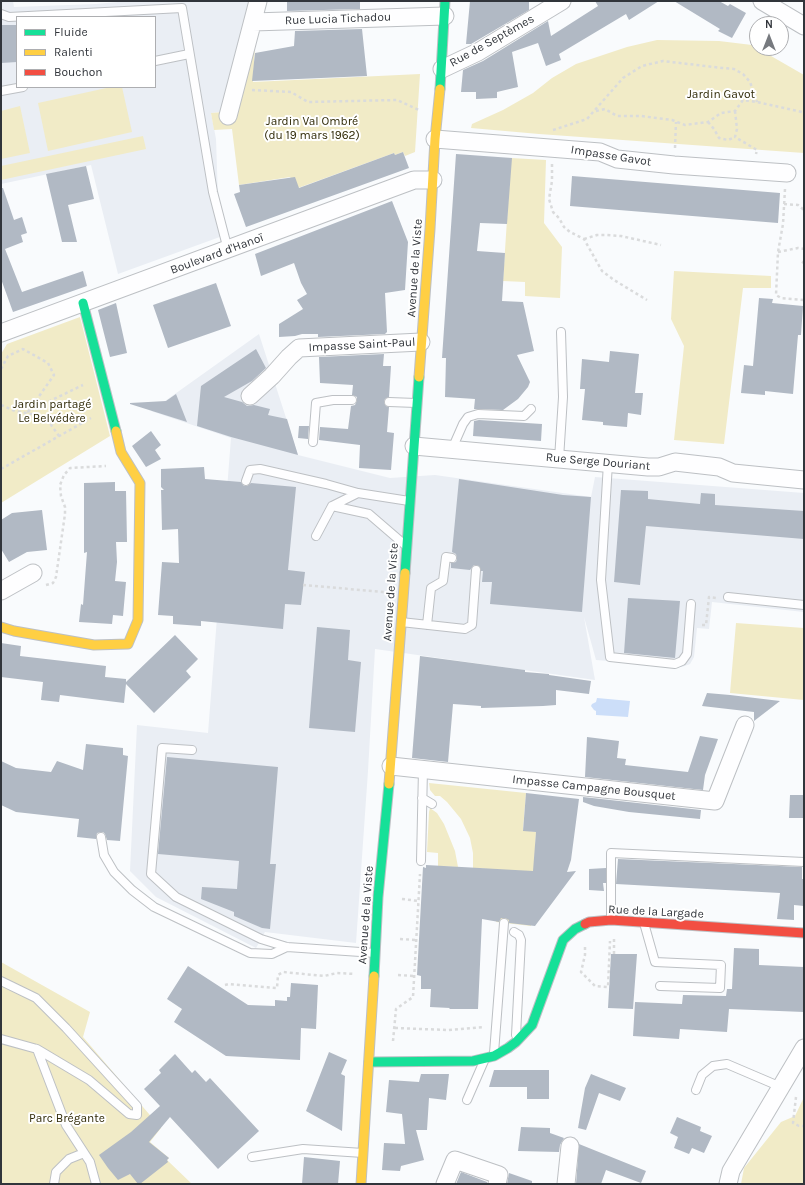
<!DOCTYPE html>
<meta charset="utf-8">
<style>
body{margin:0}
#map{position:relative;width:805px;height:1185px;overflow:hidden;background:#f9fbfd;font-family:Karla,sans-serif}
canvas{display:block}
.frame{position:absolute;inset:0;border:2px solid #31353b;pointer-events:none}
.legend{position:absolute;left:16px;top:16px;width:140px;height:72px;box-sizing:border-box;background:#fff;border:1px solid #adaeb1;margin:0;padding:5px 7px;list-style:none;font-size:12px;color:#31353b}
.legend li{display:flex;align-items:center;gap:8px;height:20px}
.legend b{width:20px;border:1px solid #adaeb1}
.north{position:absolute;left:749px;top:16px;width:40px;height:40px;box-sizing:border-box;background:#fff;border:1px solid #adaeb1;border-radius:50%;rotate:0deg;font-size:11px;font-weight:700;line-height:16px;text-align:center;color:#31353b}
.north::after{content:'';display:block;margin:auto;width:14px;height:18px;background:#777a7f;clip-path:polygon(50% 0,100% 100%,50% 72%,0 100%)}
</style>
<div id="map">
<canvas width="805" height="1185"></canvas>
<div class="frame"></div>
<ul class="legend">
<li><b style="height:5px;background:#16e098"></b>Fluide</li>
<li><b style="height:5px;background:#ffcf43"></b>Ralenti</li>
<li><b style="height:5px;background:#f24e42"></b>Bouchon</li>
</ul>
<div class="north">N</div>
</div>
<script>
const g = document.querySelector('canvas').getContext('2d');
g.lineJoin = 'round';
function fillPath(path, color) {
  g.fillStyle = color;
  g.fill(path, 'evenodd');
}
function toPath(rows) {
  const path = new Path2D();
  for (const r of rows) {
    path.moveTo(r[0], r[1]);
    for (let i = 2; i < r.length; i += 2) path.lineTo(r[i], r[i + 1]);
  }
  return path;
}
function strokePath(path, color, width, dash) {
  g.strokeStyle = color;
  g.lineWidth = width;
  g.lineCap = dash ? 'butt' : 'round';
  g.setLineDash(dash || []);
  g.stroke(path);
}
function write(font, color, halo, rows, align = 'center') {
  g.font = font + ' Karla,sans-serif';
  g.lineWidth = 4;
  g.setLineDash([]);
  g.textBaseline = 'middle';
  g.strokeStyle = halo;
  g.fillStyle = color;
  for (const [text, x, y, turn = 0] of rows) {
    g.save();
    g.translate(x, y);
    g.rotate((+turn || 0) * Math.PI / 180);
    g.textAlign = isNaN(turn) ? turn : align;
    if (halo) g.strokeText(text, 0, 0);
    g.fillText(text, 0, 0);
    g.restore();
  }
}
fillPath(toPath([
 [1,1,13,1,14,7,96,4,129,1,251,1,223,112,211,113,216,139,218,198,228,234,118,274,91,165,1,184],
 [17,17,155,17,155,87,17,87],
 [259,334,298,455,390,478,435,475,591,497,595,477,804,493,804,612,712,602,709,629,697,628,694,657,690,664,682,667,596,660,584,617,595,680,375,649,368,771,356,943,265,932,256,948,156,897,130,871,137,725,208,733,231,438,151,411]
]), '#eaeef4');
fillPath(toPath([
 [657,40,719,41,752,45,804,75,804,153,539,134,471,128,472,124,503,110,533,93,552,78,576,64,627,47],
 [255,46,253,82,420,74,415,152,405,156,403,152,395,155,394,153,298,188,290,177,239,185,232,129,214,130,211,113,223,112],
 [111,87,122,87,132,132,48,151,38,103],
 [20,106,30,153,1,159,1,111],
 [143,136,146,149,1,180,1,166],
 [511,158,546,160,544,223,562,247,560,298,525,296,525,282,503,281],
 [674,271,771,276,771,288,743,288,724,444,674,440,684,346,671,319],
 [80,317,110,436,1,503,1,354,7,344],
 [736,623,804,628,804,700,730,693],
 [429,783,526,793,523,830,536,832,531,926,496,922,501,870,473,868,473,853,470,838,461,819,447,802,440,796,435,796,430,790],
 [430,808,437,813,444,824,455,851,458,867,438,866,438,853,427,852,429,812],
 [1,962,90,1012,83,1037,161,1128,150,1142,169,1158,167,1160,192,1184,1,1184],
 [804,1097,804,1184,741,1184,744,1168,781,1122,795,1116]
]), '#f1ebc7');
fillPath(toPath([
 [597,698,630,701,628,717,596,715,596,711,594,710,591,706,592,704,596,702]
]), '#ccdef9');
fillPath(toPath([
 [287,1,360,1,360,9,287,11],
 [470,1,529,1,529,10,471,44,466,44],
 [595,1,659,1,629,20,626,14,559,54,561,60,546,66,538,43,512,52,518,87,497,92,497,98,476,99,476,92,461,92,463,70,483,61,548,21,551,36,598,6],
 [674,1,719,1,728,6,730,4,746,13,732,38,718,31,720,29],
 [1,25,17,25,17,62,1,63],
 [362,29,367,76,252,81,255,53,294,46,295,31],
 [403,152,409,168,246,227,234,194,240,192,239,185,295,177,299,188,394,153,395,155],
 [456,154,512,158,507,224,480,223,477,251,505,253,502,301,523,302,534,351,517,355,530,382,528,387,518,399,503,410,474,409,475,399,445,397,446,358,442,358],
 [86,166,94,199,68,205,77,242,62,242,46,174],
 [572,176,780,193,778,223,570,206],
 [1,188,3,188,14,220,22,217,27,233,21,235,23,242,5,249,22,292,83,271,87,286,13,312,1,279],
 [392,201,408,242,405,290,385,293,387,332,385,334,318,337,318,334,302,334,295,336,279,337,279,324,303,309,297,300,307,294,301,283,294,263,261,276,255,254],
 [216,283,231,326,168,348,153,305],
 [759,298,773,299,772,303,803,306,801,335,798,335,793,394,765,391,765,395,741,393,744,365,753,366],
 [116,303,127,353,110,357,98,310],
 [256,349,266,368,252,381,224,397,242,402,247,406,254,405,270,409,268,415,287,419,298,455,231,437,197,426,201,386],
 [610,351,639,354,635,393,643,393,641,415,628,413,627,427,603,425,603,422,582,420,585,389,580,389,582,359,609,362],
 [384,354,383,366,391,366,389,397,385,399,384,402,386,406,389,407,387,432,394,433,391,470,359,468,360,445,319,440,320,427,348,429,351,406,355,405,357,400,357,397,352,395,353,385,320,383,319,357],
 [176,394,187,422,130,404,130,403,166,401],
 [479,420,542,424,541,441,473,436,474,421],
 [299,426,309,426,308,439,298,438],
 [151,431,161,445,155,450,161,459,146,467,132,446],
 [204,467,205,479,241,482,244,486,247,486,251,483,296,487,288,570,305,572,301,605,285,604,283,629,201,621,201,626,173,624,173,616,158,615,162,562,179,563,178,529,162,530,161,490,164,490,161,487,161,469],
 [459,479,563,495,591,497,582,612,490,604,492,582,482,582,483,571,481,571,479,566,474,565,470,570,451,568,451,563,456,562,457,559,456,554,452,552],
 [115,482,115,491,126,491,127,542,116,542,117,562,115,581,126,582,123,616,113,615,112,624,79,622,81,604,83,605,87,552,84,553,84,483],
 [621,490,648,491,648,499,700,504,701,493,715,494,715,505,804,511,804,539,646,526,640,585,614,582],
 [42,510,47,550,27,552,9,562,1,549,1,520,12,513],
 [628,598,680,601,675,658,624,653],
 [317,627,350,630,348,660,361,662,355,732,309,728],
 [175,635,198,659,186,671,191,677,154,713,126,684,124,703,60,695,59,702,41,700,43,682,1,677,1,643,21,646,20,656,106,666,105,677,126,679,126,682],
 [420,656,525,670,525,672,549,674,549,675,591,681,589,694,556,690,556,705,543,706,481,708,481,706,453,704,448,762,412,758],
 [707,693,730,695,780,701,754,721,754,712,702,706],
 [700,736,718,739,705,775,703,790,585,777,587,737,619,741,617,758,626,759,625,765,688,772],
 [86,744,123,748,123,755,128,756,120,841,107,840,105,834,103,832,97,833,96,839,77,837,79,819,16,812,1,805,1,761,16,768,51,772,57,761,83,770],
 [167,757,278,767,270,864,276,864,270,929,262,928,234,916,234,912,201,899,202,887,237,889,239,861,158,854],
 [526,793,579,799,571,860,567,872,576,871,535,926,509,923,509,920,505,918,501,918,499,922,482,919,478,1009,449,1009,450,1008,430,1007,431,989,421,989,421,976,417,975,423,867,426,868,426,865,533,871,536,832,523,831],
 [790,795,804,795,804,818,789,818],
 [583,797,701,810,700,819,629,812,594,806,583,802],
 [618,859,802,867,802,879,804,879,804,906,794,905,794,920,777,919,780,893,616,884],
 [606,868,606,883,603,883,604,891,589,890,589,869],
 [734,948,759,949,759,965,804,967,804,1012,729,1009,727,1032,680,1029,679,1039,633,1036,635,1002,682,1004,683,995,726,996,727,989,732,989],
 [611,954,637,954,633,1009,608,1008],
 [188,966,248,1005,275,1006,275,1000,287,1001,287,997,290,997,291,983,318,985,316,1029,301,1028,300,1060,226,1056,174,1022,182,1009,167,999],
 [329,1052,347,1060,341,1074,345,1076,342,1131,306,1111],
 [175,1054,192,1073,195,1070,206,1082,210,1078,259,1131,218,1169,170,1117,149,1142,169,1158,167,1160,168,1162,140,1184,138,1184,130,1174,118,1180,108,1168,99,1155,131,1132,160,1106,144,1089,161,1073,159,1070],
 [494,1070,549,1070,549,1099,527,1099,527,1087,489,1087],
 [421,1074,449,1074,446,1100,429,1098,427,1130,416,1130,424,1160,401,1166,400,1171,382,1170,384,1143,405,1144,402,1114,386,1112,389,1080,419,1082],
 [591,1074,626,1088,620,1101,599,1093,586,1130,578,1128,585,1088],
 [677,1117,701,1127,700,1131,712,1136,704,1153,692,1148,689,1154,674,1148,678,1137,670,1133],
 [521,1127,550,1128,550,1133,564,1138,560,1145,559,1152,518,1151],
 [579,1144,646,1171,641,1183,606,1170,601,1184,576,1184],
 [304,1157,340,1161,338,1184,302,1184],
 [461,1172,487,1182,487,1184,456,1184],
 [509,1173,532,1181,532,1184,507,1184]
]), '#b1b9c4');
const lane = toPath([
 [1,14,9,17,182,8,213,192,228,250],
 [155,61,189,54],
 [1,91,23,87],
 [389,402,416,403],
 [313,442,316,403,333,400,352,400],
 [452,449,463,424,468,417,478,414,524,416,531,409],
 [559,459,563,397,561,332],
 [608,463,601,580,610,657,675,664,682,661,687,654,691,604],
 [246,481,250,470,260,469,326,484,358,493],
 [332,506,369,514,405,545],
 [316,536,332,506,358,493,409,501],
 [728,597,804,605],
 [401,622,465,629,472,625,476,570],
 [427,625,431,588,443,581,446,557,452,558],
 [192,750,162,748,151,874,176,897,261,939,287,947,375,953],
 [422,798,432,804],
 [101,837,104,855,114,872,132,890,154,907,250,953,272,954,287,947],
 [421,861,423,769],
 [611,918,611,853,804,862],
 [644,923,655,962,721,965,720,988,660,986],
 [514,932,519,935,521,940,516,1035],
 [1,981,36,998,66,1028,137,1106,137,1115,129,1114,89,1080,37,1049],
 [1,1039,37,1049,66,1125,90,1162,96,1184],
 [494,1053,504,923],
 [696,1090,702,1075,713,1066,727,1064,781,1087],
 [467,1100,484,1061],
 [252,1157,303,1149,363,1153],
 [54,1184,56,1172,69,1159,84,1153]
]);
const street = toPath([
 [762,1,804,26],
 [253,22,445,16],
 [442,69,478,52,562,1],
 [228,116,258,1],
 [435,139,600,152,617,159,674,165,787,173],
 [1,333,414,180,433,180],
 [250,396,272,376,289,357,299,348,421,342],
 [414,446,648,467,659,467,675,462,719,467,733,473,804,480],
 [1,591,33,573],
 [391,766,715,801,745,725],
 [445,1184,455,1160,499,1175,497,1184],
 [566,1184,570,1146],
 [728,1184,731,1171,804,1048]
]);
const fast = toPath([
 [440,89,445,1],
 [83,303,116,431],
 [405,573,419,377],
 [374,976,378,897,389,784],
 [369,1062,473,1061,494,1056,508,1048,516,1042,532,1025,563,940,575,929,585,924]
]);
const slow = toPath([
 [419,377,430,229,435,139,440,89],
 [1,627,14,631,94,645,128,644,138,620,140,483,121,452,116,431],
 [389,784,405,573],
 [361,1184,374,976]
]);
const jam = toPath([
 [585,924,589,922,611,920,804,933]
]);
strokePath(lane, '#bdc0c4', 10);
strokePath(street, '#bdc0c4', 19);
strokePath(fast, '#bdc0c4', 11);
strokePath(slow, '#bdc0c4', 11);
strokePath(jam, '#bdc0c4', 11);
strokePath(toPath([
 [252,90,291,92,308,102,397,100,419,110],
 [596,111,605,109,617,116,641,116,672,120,685,125,708,122,721,113,735,111,743,100,757,102,802,112],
 [735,111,737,129,735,137,757,150,756,154],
 [708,122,714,129,719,138,728,140,735,137],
 [553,130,587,119,623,78,642,66,663,61,722,68,734,69,743,74,750,82,757,102],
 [675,148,676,122],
 [552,164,552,181,549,199,553,212,559,218,564,227,570,232,584,239,602,271,614,280,647,300],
 [785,189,783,224,778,252,776,295,781,298,804,300],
 [784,204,798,205,804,210],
 [584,239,597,235,607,235,621,236,661,245],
 [778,252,798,248,804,249],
 [804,261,802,264,804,266],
 [1,369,8,356,23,349,48,363,54,375,28,412],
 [1,405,15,411,37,415,49,422,59,436],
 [27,412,83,385],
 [1,469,91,418],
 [46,585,53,583,56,577,65,514,65,507,61,496,60,485,64,475,70,468,106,466],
 [303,585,384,592],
 [702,625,706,625,709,597,716,598],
 [402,899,419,901],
 [400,939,416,940],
 [614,939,614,954],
 [585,947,585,955,581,972,595,986,608,987,610,941],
 [398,975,414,976],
 [225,985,229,984,277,988,278,975,283,972,324,976,337,973,355,974],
 [395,1028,448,1030,484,1027],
 [393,1041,396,1009,413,997,420,874],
 [796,1097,793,1123,799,1126,804,1126]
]), '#dadbdc', 2.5, [3, 3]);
strokePath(lane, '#fefeff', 8);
strokePath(street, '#fefeff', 17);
strokePath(fast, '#16e098', 9);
strokePath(slow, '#ffcf43', 9);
strokePath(jam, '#f24e42', 9);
write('12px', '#31353b', '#fff', [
 ["Rue Lucia Tichadou",338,19,-2],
 ["Rue de Septèmes",492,41,-29],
 ["Impasse Gavot",611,156,9],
 ["Boulevard d'Hanoï",217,254,-20],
 ["Avenue de la Viste",415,268,-86],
 ["Impasse Saint-Paul",362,345,-3],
 ["Rue Serge Douriant",598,462,5],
 ["Avenue de la Viste",391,592,-86],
 ["Impasse Campagne Bousquet",594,788,6],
 ["Rue de la Largade",656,912,3],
 ["Avenue de la Viste",366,915,-86]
]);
write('12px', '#312b08', '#fff', [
 ["Jardin Gavot",721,95],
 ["Jardin Val Ombré",312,122],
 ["(du 19 mars 1962)",312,136],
 ["Jardin partagé",52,405],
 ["Le Belvédère",52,419],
 ["Parc Brégante",67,1119]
]);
</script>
